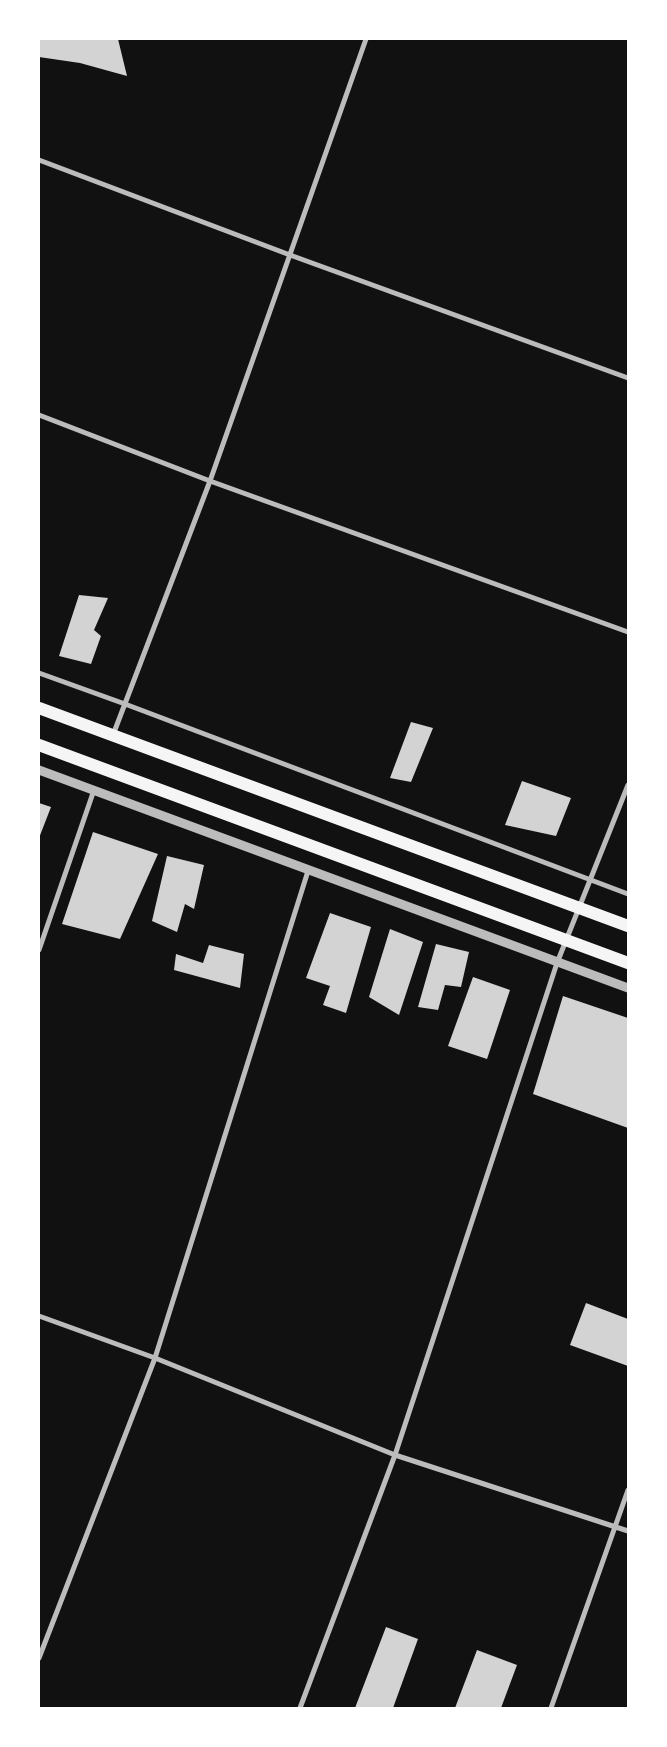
<!DOCTYPE html>
<style>
body{margin:0}
#map{position:relative;width:667px;height:1747px;overflow:hidden;background:#111;font-family:"Fira Sans Condensed",sans-serif}
canvas{display:block}
.frame{position:absolute;inset:0;border:40px solid #fff;pointer-events:none}
</style>
<div id="map">
<canvas width="667" height="1747"></canvas>
<div class="frame"></div>
</div>
<script>
const g = document.querySelector('canvas').getContext('2d');
g.lineJoin = 'round';
function fillPath(path, color) {
  g.fillStyle = color;
  g.fill(path, 'evenodd');
}
function toPath(rows) {
  const path = new Path2D();
  for (const r of rows) {
    path.moveTo(r[0], r[1]);
    for (let i = 2; i < r.length; i += 2) path.lineTo(r[i], r[i + 1]);
  }
  return path;
}
function strokePath(path, color, width, dash) {
  g.strokeStyle = color;
  g.lineWidth = width;
  g.lineCap = dash ? 'butt' : 'round';
  g.setLineDash(dash || []);
  g.stroke(path);
}
fillPath(toPath([
 [39,39,118,39,127,76,80,63,39,57],
 [79,595,108,598,94,630,101,636,91,664,59,656],
 [411,722,433,728,411,782,390,778],
 [522,781,571,798,556,836,505,825],
 [39,803,51,807,39,838],
 [93,832,158,854,120,939,62,924],
 [167,856,204,865,194,909,185,904,177,932,152,921],
 [330,913,371,927,346,1013,323,1005,330,986,306,978],
 [390,929,423,942,399,1015,369,997],
 [436,944,469,952,461,987,445,985,438,1010,418,1007],
 [209,945,244,954,240,988,174,970,176,954,203,963],
 [473,977,510,990,487,1059,448,1046],
 [563,996,628,1018,628,1128,533,1094],
 [586,1303,628,1319,628,1366,570,1345],
 [386,1627,418,1639,393,1708,355,1708],
 [477,1650,517,1665,501,1708,455,1708]
]), '#d3d3d3');
strokePath(toPath([
 [39,160,290,255,628,378],
 [39,415,210,481,628,632],
 [39,673,125,704,628,894],
 [113,735,210,481,366,39],
 [39,950,94,790],
 [39,1316,155,1358,395,1455,628,1531],
 [39,1658,155,1358,308,871],
 [300,1708,395,1455,557,963,628,785],
 [551,1708,628,1490]
]), '#bcbcbc', 5);
strokePath(toPath([
 [39,770,628,988]
]), '#bcbcbc', 9);
strokePath(toPath([
 [39,708,628,926],
 [39,745,628,963]
]), '#f5f5f5', 12);
</script>
